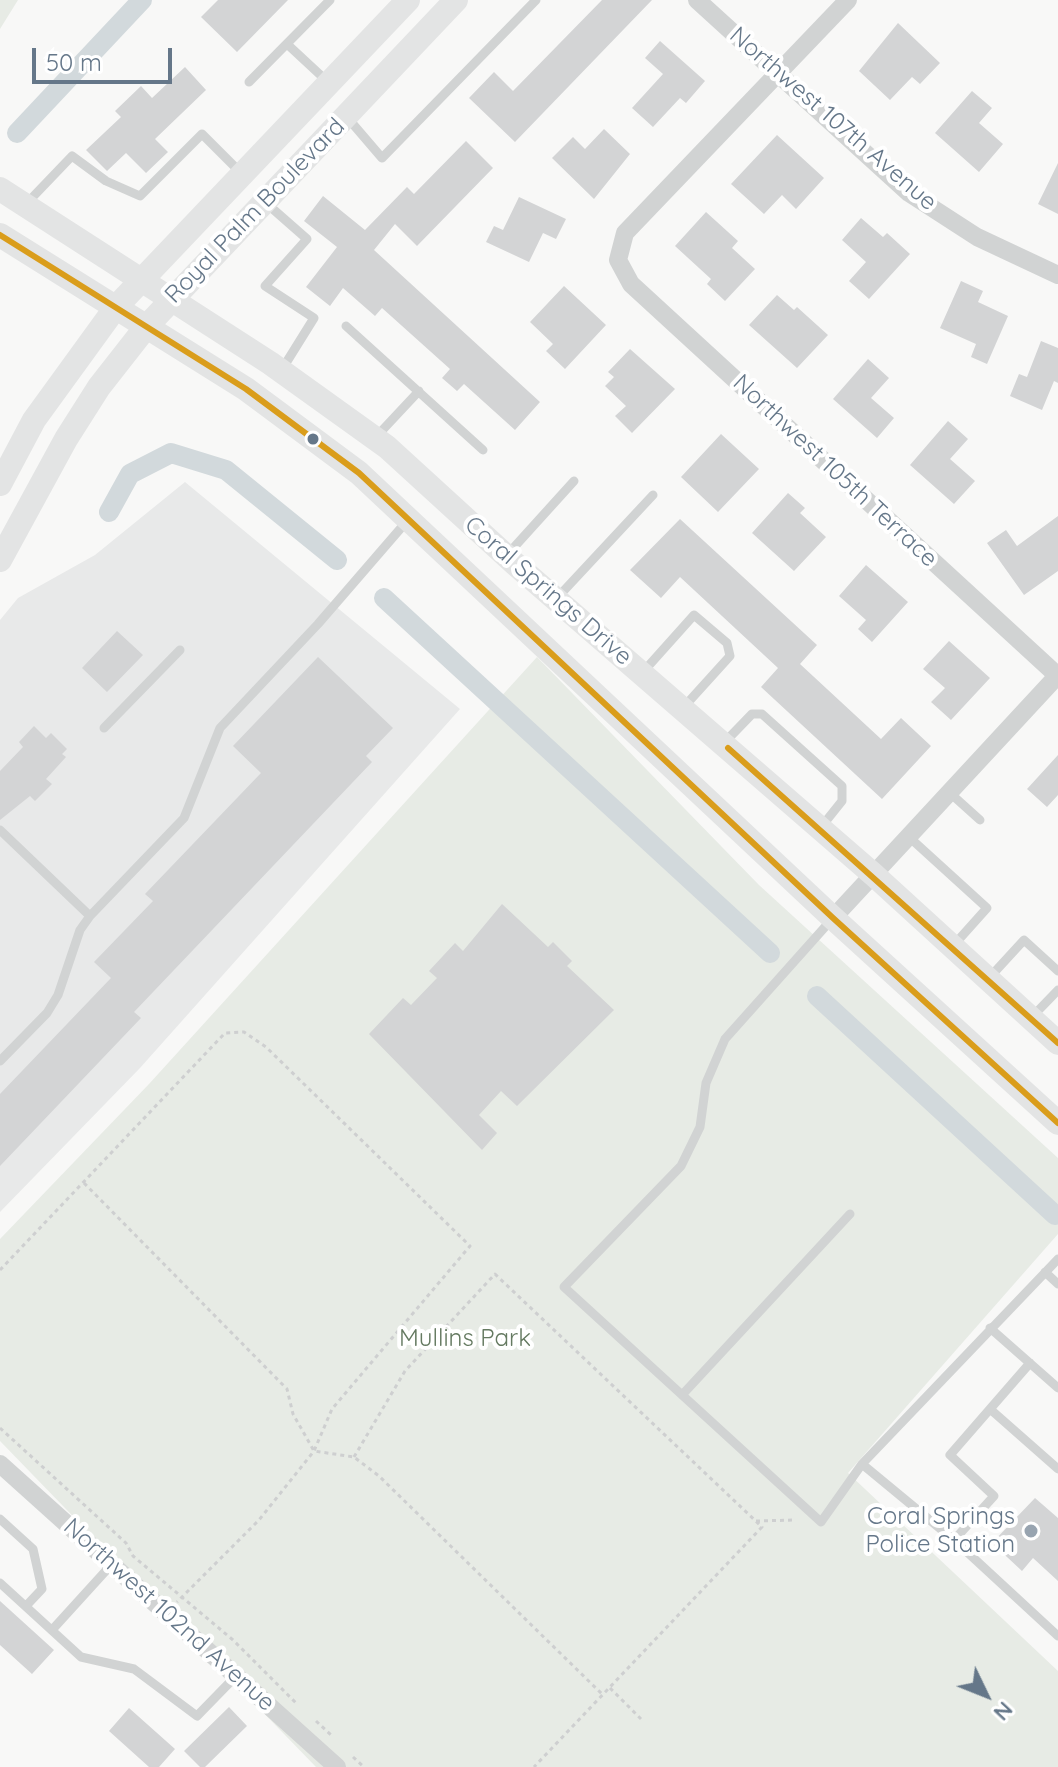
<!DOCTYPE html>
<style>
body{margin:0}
#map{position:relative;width:1058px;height:1767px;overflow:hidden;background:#f8f8f7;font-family:Quicksand,sans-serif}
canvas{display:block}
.north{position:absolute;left:946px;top:1655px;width:80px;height:80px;-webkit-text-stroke:6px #fff;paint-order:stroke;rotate:133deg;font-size:22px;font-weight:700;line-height:32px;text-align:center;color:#657789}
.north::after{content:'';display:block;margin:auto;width:28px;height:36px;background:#657789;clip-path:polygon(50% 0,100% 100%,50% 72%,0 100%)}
.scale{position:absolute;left:32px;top:48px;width:140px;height:36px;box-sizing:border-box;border:4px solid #657789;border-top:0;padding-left:10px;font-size:24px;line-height:28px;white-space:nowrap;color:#657789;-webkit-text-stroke:6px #fff;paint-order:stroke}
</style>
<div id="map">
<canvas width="1058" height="1767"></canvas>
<div class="north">N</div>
<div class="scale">50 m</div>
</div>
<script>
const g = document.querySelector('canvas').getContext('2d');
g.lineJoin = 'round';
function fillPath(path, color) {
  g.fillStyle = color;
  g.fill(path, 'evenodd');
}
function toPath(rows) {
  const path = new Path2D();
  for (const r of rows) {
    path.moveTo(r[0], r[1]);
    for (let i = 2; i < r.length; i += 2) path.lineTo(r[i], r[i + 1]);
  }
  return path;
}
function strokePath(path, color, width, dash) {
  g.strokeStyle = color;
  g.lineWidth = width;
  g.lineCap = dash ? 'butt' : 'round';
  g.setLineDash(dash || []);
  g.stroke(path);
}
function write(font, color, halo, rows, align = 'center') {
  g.font = font + ' Quicksand,sans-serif';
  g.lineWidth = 8;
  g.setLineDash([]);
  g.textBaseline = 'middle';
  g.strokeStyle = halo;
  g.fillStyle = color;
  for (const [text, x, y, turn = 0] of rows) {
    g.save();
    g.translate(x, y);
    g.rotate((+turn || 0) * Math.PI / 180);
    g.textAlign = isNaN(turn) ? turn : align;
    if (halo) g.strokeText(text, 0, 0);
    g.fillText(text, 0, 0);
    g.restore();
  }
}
fillPath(toPath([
 [185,482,460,709,140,1068,0,1212,0,620,18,598,95,555]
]), '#e8e9e9');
fillPath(toPath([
 [0,0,18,0,0,29],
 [537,657,759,885,1058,1158,1058,1234,848,1473,1058,1671,1058,1767,316,1767,0,1441,0,1239,149,1084]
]), '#e7ebe5');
strokePath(toPath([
 [17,133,142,0],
 [109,512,130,474,171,453,226,470,337,560],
 [384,598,770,953],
 [817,996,1055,1215]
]), '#d2d9dc', 20);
fillPath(toPath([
 [218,0,288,0,237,52,201,17],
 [602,0,652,0,515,142,469,98,494,72,513,91],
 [898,23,940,63,920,84,912,77,890,100,859,71],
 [660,41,705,81,686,103,680,98,653,127,632,108,663,74,645,58],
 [185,67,206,90,155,139,168,152,146,173,126,153,107,171,86,150,121,117,115,111,141,86,152,98],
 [972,91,992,108,979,123,1003,144,979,172,935,133],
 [604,129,630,154,594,199,552,158,573,137,585,149],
 [777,135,824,178,796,209,782,195,764,214,731,184],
 [466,141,493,168,417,246,395,224,374,250,540,402,515,430,464,384,457,391,442,378,450,369,382,308,375,316,343,288,330,306,306,287,337,247,304,221,323,196,365,230,407,187,414,194],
 [1058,163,1058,214,1038,204],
 [519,197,566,219,556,239,543,233,529,262,486,242,494,226,503,230],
 [706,212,738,241,732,248,755,269,725,301,707,284,711,279,675,246],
 [861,218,883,237,887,233,910,254,869,299,849,281,866,262,842,240],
 [961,281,983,291,978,302,1008,316,987,364,971,357,976,344,940,328],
 [564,286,606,325,565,369,546,351,553,344,530,322],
 [777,295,794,310,797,307,828,335,797,368,749,325],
 [1041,341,1058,348,1058,383,1054,381,1042,410,1010,396,1019,374,1027,377],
 [630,349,675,389,632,433,615,416,626,406,605,386,614,377,608,372],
 [868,359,889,378,871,398,894,418,877,438,833,399],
 [948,421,968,439,950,459,975,481,954,504,910,465],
 [721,434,759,469,718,512,681,477],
 [788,493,805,508,800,513,826,537,794,571,752,533],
 [1058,516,1058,571,1024,595,987,543,1006,530,1017,546],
 [680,519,817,645,800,664,881,739,901,718,931,746,882,799,761,687,778,668,680,577,661,598,630,570],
 [866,565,908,602,872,642,858,629,866,620,839,596],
 [117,631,143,655,107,692,82,668],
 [949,641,990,678,951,720,931,702,945,688,923,669],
 [318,657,393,728,366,756,372,762,134,1012,141,1018,0,1166,0,1094,111,978,94,962,153,901,145,894,261,773,233,746],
 [34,726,46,738,51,733,67,749,62,754,66,757,46,779,52,784,35,801,30,796,0,820,0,771,23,747,19,742],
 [1058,755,1058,795,1047,807,1027,789],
 [502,904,548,947,553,942,572,961,567,966,614,1010,517,1106,501,1091,479,1115,497,1133,482,1150,369,1034,403,998,411,1005,437,978,429,971,455,943,463,951],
 [1035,1498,1058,1518,1058,1581,1033,1558,1022,1571,992,1543],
 [0,1601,54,1650,32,1674,0,1645],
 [229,1707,247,1726,205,1767,200,1767,184,1751],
 [129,1708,175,1749,159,1767,149,1767,109,1731]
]), '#d3d4d5');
strokePath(toPath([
 [84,1183,287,1389,293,1414,314,1451,354,1457,379,1476,603,1695],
 [0,1270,225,1033,244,1032,266,1047,470,1246,332,1409,314,1451,259,1520,177,1602],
 [0,1428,126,1543,133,1556,233,1640,298,1705],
 [354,1457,405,1371,495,1274,762,1527,534,1767],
 [756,1521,796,1520],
 [610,1688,641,1719],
 [316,1721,331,1735],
 [353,1757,364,1767]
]), '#cecfd0', 3, [4, 4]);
strokePath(toPath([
 [287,44,329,83],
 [249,82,330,0],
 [346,116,382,158,536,0],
 [27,203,72,156,106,181,140,196,202,134,242,174],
 [266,203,307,239,265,286,314,318,281,371],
 [346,326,483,450],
 [375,438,419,391],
 [507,555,574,481],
 [557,598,653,495],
 [643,672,694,615,727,643,730,656,682,709],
 [104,728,180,650],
 [723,744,752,714,762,714,842,786,842,801,822,826],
 [950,793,980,820],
 [0,830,90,916],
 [909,837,987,908,953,946],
 [833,918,725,1039,706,1083,700,1127,681,1166,564,1287,821,1522,862,1464,1058,1259],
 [990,977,1024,940,1058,971],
 [1031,1018,1058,990],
 [0,1061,47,1013,58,995,80,930,90,916,184,818,220,728,318,624,407,521],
 [1045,1272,1058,1284],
 [990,1328,1058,1388],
 [682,1395,850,1214],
 [990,1409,1058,1469],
 [862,1464,954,1540,994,1496,950,1455,1030,1363],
 [0,1519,33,1549,42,1589,26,1606],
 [954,1540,1058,1636],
 [0,1583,81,1657,134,1669,197,1716,236,1676],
 [52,1630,112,1564]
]), '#d1d3d3', 9);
strokePath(toPath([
 [697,0,909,193,977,237,1058,275],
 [848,0,625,233,618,260,631,284,1058,676],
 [833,918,1058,675],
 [0,1464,337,1767]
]), '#d1d3d3', 18);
strokePath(toPath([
 [0,189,270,363,387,447,514,563,874,875,1058,1043],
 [0,235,246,389,359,473,833,918,1058,1123],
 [0,484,34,420,116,307,408,0],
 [0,560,66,439,99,387,146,327,456,0]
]), '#e3e4e4', 24);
strokePath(toPath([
 [0,235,246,389,359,473,833,918,1058,1123],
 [728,748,1058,1043]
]), '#da9d1b', 6);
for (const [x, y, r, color] of [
 [313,439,7,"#657789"],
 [1031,1531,8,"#98a4b0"]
]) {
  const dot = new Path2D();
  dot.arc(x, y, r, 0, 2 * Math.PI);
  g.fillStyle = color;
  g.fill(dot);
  strokePath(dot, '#fff', 3);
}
write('24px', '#657789', '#fff', [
 ["Northwest 107th Avenue",833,119,41],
 ["Royal Palm Boulevard",255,211,-46],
 ["Northwest 105th Terrace",835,471,43],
 ["Coral Springs Drive",548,591,41],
 ["Northwest 102nd Avenue",169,1615,42]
]);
write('24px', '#657a61', '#fff', [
 ["Mullins Park",465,1339]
]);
write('24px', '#657789', '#fff', [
 ["Coral Springs",1015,1517],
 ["Police Station",1015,1545]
], 'right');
</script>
